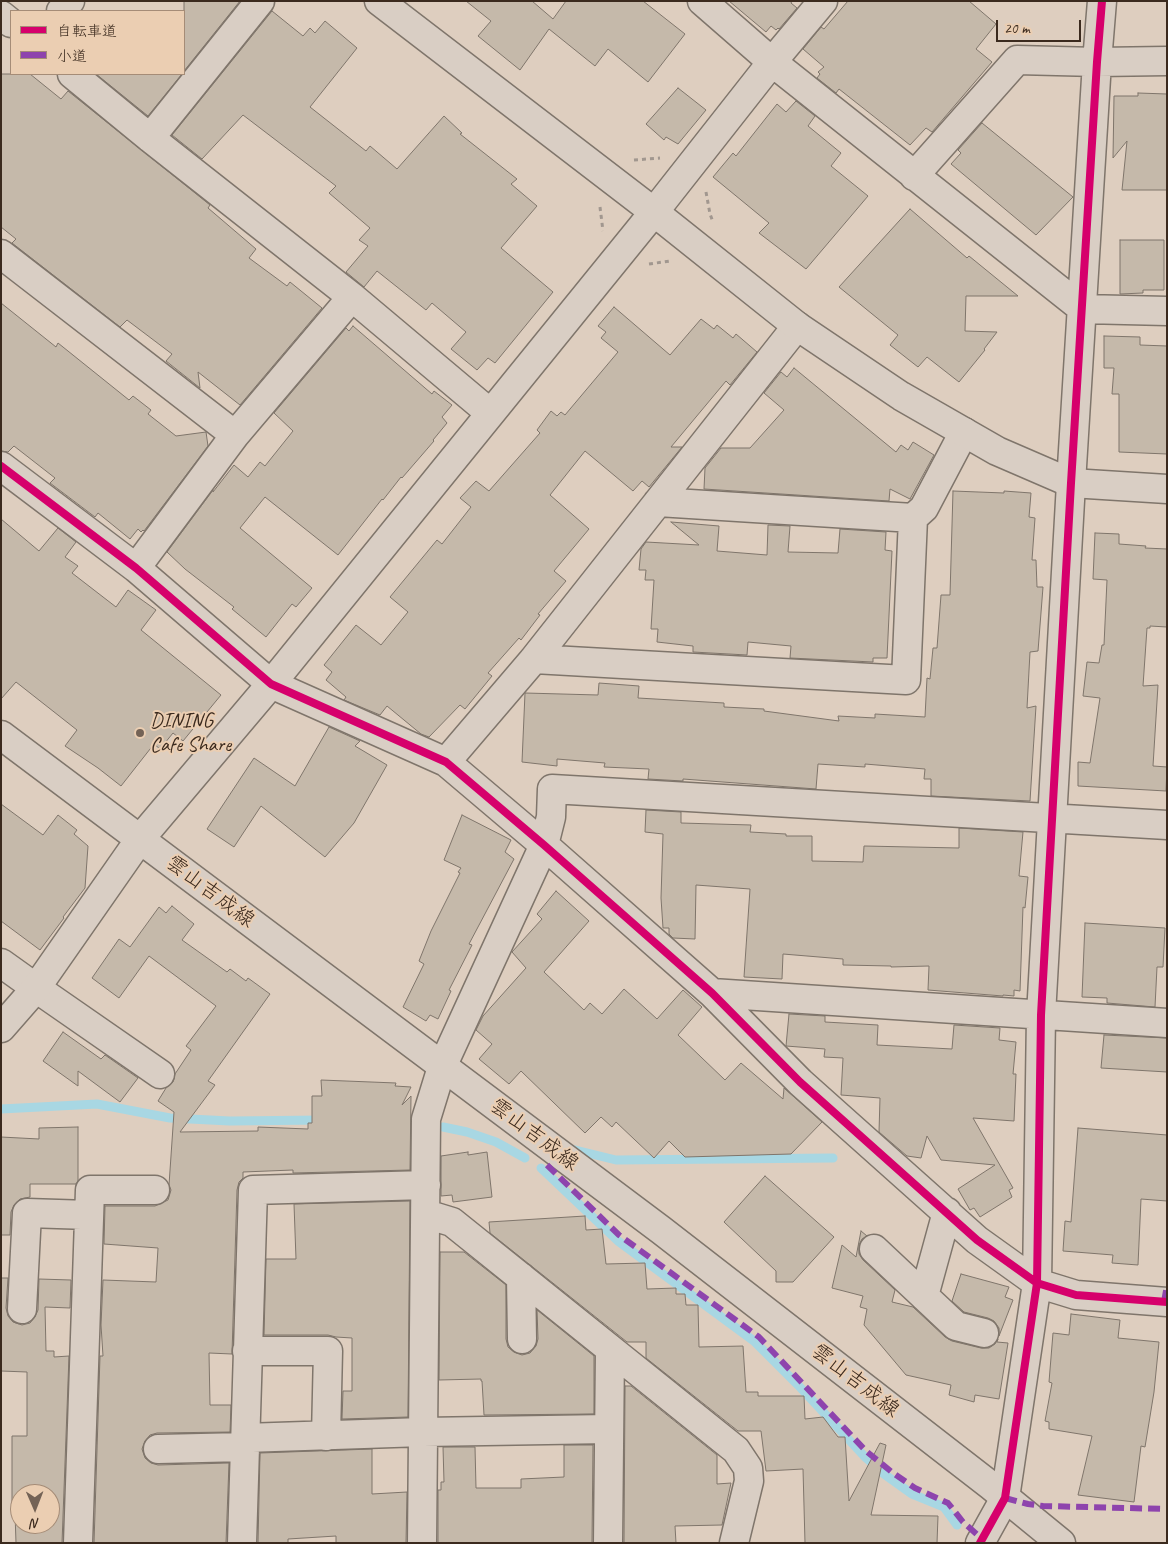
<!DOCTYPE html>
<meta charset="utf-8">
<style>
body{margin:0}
#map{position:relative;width:1168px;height:1544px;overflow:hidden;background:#decebf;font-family:Caveat,"Klee One",sans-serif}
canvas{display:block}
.frame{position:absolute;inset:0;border:2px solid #3b2a1e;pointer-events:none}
.legend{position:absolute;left:10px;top:10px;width:175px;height:65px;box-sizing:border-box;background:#ebceb2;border:1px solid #a58c77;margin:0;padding:6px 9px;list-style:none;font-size:15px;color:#3b2a1e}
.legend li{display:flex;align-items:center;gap:10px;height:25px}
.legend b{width:25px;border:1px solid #a58c77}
.north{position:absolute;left:10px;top:1484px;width:50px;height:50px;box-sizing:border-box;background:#ebceb2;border:1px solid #a58c77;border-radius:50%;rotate:179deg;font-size:14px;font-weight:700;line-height:20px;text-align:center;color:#3b2a1e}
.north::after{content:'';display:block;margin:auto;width:18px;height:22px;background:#746356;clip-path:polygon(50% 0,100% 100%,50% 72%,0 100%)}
.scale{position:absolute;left:996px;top:20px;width:85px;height:22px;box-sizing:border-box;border:2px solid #3b2a1e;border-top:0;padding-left:6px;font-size:15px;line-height:18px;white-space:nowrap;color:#3b2a1e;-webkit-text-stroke:4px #ebceb2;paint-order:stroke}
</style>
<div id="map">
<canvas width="1168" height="1544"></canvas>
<div class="frame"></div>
<ul class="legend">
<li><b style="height:6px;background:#d6006c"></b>自転車道</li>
<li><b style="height:6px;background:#8e44ad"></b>小道</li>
</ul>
<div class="north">N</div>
<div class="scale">20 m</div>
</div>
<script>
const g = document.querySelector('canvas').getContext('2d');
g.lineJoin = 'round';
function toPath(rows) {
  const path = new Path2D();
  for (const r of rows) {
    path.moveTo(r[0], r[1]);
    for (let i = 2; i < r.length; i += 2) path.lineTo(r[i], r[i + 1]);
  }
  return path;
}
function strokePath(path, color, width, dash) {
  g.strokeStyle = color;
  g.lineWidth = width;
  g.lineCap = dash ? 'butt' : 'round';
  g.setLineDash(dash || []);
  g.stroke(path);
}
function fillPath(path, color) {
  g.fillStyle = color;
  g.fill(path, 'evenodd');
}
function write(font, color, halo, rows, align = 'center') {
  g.font = font + ' Caveat,"Klee One",sans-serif';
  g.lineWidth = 4;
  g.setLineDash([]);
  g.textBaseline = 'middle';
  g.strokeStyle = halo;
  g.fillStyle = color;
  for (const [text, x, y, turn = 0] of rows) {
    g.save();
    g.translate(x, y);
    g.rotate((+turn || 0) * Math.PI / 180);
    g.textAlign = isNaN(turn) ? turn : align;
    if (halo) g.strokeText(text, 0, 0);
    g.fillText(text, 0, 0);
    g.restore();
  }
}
strokePath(toPath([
 [1,1109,97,1104,170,1118,230,1121,322,1120],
 [443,1127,467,1132,496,1142,525,1158],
 [567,1148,616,1160,833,1158],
 [541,1168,618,1241,754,1341,798,1385,865,1457,884,1474,912,1494,944,1507,957,1525]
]), '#a8d7e3', 9);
const building = toPath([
 [184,1,240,1,184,71,184,1],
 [466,1,532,1,553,19,566,1,643,1,685,34,648,82,608,49,595,66,549,29,520,70,478,36,491,21,466,1],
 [729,1,792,1,791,3,797,8,779,29,778,28,776,30,771,26,766,32,729,1],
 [848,1,969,1,996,24,976,49,992,62,932,132,926,128,910,145,839,89,836,93,817,78,820,74,818,72,824,67,803,49,821,27,824,29,848,1],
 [272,11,303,36,310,28,315,33,325,21,357,48,310,107,366,151,370,146,397,169,444,116,462,133,460,134,517,179,511,184,537,206,501,248,553,292,495,363,488,358,477,370,451,349,466,332,432,303,426,310,377,271,364,287,346,272,368,246,359,240,370,228,329,193,336,186,243,115,202,159,172,135,272,11],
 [1,74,30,74,61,99,68,91,210,205,208,208,256,249,249,258,287,286,290,282,322,308,240,405,198,372,200,388,166,361,172,354,127,320,120,327,12,243,16,239,1,227,1,74],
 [96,74,182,74,148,116,96,74],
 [678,88,706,110,678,144,666,137,664,140,646,124,678,88],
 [1138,93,1167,94,1167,190,1122,190,1127,141,1113,158,1114,96,1138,96,1138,93],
 [796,101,815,116,808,126,841,153,831,166,868,196,806,269,759,233,769,223,713,177,733,153,736,156,777,104,786,112,796,101],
 [982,123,1073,197,1036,235,951,164,961,153,958,150,982,123],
 [910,209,967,258,969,256,1018,296,966,296,965,331,997,332,984,349,985,350,959,382,927,357,918,367,890,345,898,335,839,287,910,209],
 [1120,240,1164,240,1164,290,1143,290,1143,293,1120,294,1120,240],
 [1,303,56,347,58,343,129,400,133,396,151,410,148,414,176,436,206,432,208,446,144,531,143,530,141,532,138,529,130,539,98,513,95,517,50,483,55,478,14,446,8,452,1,451,1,303],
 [614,307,670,355,701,319,714,329,717,325,733,338,736,334,757,352,730,385,726,381,671,447,682,447,649,487,642,481,633,491,585,451,550,495,589,529,554,571,566,581,538,614,540,615,521,640,519,638,488,673,492,676,465,709,460,705,429,737,421,734,387,706,380,715,344,700,346,697,326,680,332,672,324,665,356,625,381,645,408,612,390,597,437,540,442,544,471,507,460,498,476,481,489,491,540,433,537,430,551,411,557,416,561,412,565,415,618,352,601,338,606,332,598,326,614,307],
 [353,326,432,394,434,391,452,405,442,417,447,423,433,440,434,441,402,478,401,477,383,500,382,499,338,555,265,497,240,528,312,588,296,607,292,604,266,637,232,609,234,607,185,569,167,552,213,490,213,492,234,465,248,477,260,462,265,466,293,431,274,413,346,328,349,331,353,326],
 [1104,336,1140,337,1140,345,1167,346,1167,454,1119,452,1119,394,1112,394,1114,368,1104,368,1104,336],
 [794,368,896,452,901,445,908,450,913,442,934,455,910,499,890,489,889,501,704,489,705,468,721,448,750,448,784,410,764,393,781,372,787,377,794,368],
 [953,491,1004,493,1004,491,1031,493,1029,517,1035,518,1032,560,1036,560,1037,587,1043,587,1038,651,1030,652,1027,708,1036,706,1030,801,931,796,931,779,924,779,925,769,865,764,865,767,818,764,816,789,683,779,683,781,648,779,649,769,604,767,605,763,557,759,557,766,522,762,525,693,598,695,599,683,639,686,638,698,724,703,724,707,764,709,764,711,839,721,838,716,875,718,875,714,925,717,927,678,930,679,933,648,937,648,941,595,950,595,953,491],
 [1,519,39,551,58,528,76,542,65,557,78,566,72,573,116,607,128,590,156,610,141,630,221,695,183,741,173,733,160,749,154,744,121,786,98,768,65,746,77,730,16,682,1,699,1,519],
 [671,522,719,526,717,551,767,555,768,525,790,526,788,552,838,553,840,529,886,532,885,550,892,551,887,658,873,658,873,662,790,658,791,646,748,642,747,655,693,652,693,646,657,642,658,629,651,629,654,580,645,580,646,570,639,570,641,549,646,542,699,545,671,522],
 [1095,533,1119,534,1119,544,1146,546,1145,548,1167,549,1167,627,1150,626,1150,628,1147,628,1143,686,1158,685,1153,766,1167,767,1166,791,1078,786,1078,762,1090,763,1100,698,1083,696,1087,662,1099,663,1102,645,1104,645,1107,580,1093,579,1095,533],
 [329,727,360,741,355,746,387,765,354,823,325,857,261,806,234,847,207,829,254,758,295,786,329,727],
 [1,804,43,835,58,815,77,830,74,834,88,846,85,888,63,917,64,918,40,950,1,921,1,804],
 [646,810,681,812,681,823,751,825,750,832,786,834,786,836,812,836,812,861,863,862,864,846,959,848,959,828,1023,832,1019,876,1028,877,1025,908,1023,907,1020,991,1014,990,1014,996,1003,995,1003,996,928,990,929,966,891,967,891,966,843,965,843,959,783,954,782,979,744,977,750,889,696,885,695,939,673,938,669,934,669,928,663,928,661,898,663,834,645,832,646,810],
 [462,815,511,840,505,852,514,859,469,944,472,945,449,990,451,991,438,1019,430,1015,426,1021,403,1007,424,964,419,961,431,931,460,873,458,872,461,868,444,860,462,815],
 [556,891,589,921,544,972,584,1010,590,1003,602,1014,624,989,657,1019,683,990,702,1007,678,1035,725,1080,741,1063,783,1099,784,1088,822,1122,791,1154,685,1157,669,1141,654,1158,616,1122,612,1127,601,1117,585,1133,521,1071,509,1084,479,1059,492,1044,476,1030,483,1016,526,968,512,952,542,919,537,914,556,891],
 [172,906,194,924,182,940,227,972,230,969,246,981,248,978,270,994,208,1081,215,1085,180,1132,258,1131,258,1127,308,1129,308,1123,312,1123,312,1096,322,1096,321,1080,396,1083,395,1086,411,1087,402,1105,411,1096,410,1170,293,1173,293,1170,243,1172,243,1178,239,1182,237,1190,232,1354,209,1353,210,1405,231,1405,230,1432,157,1433,150,1435,145,1441,142,1449,145,1458,151,1463,158,1465,229,1463,226,1543,94,1543,100,1356,103,1356,101,1325,103,1280,156,1282,158,1248,104,1244,105,1206,155,1206,168,1200,171,1190,169,1185,174,1112,158,1101,166,1088,173,1082,175,1074,191,1050,186,1046,216,1006,149,956,119,998,92,978,119,939,130,947,159,907,166,913,172,906],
 [1085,923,1165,928,1163,967,1157,967,1155,1007,1107,1003,1107,998,1082,997,1085,923],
 [789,1014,825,1016,825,1022,878,1025,877,1045,952,1049,954,1025,1000,1028,999,1040,1016,1042,1013,1074,1016,1074,1014,1121,973,1118,1013,1188,1009,1190,1012,1197,980,1217,974,1208,970,1210,958,1189,995,1165,941,1160,927,1136,921,1158,907,1156,879,1132,880,1098,841,1095,843,1058,824,1057,825,1049,786,1046,789,1014],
 [63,1032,101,1059,105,1055,138,1078,120,1102,78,1071,78,1086,43,1061,63,1032],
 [1104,1035,1167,1038,1167,1072,1101,1068,1104,1035],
 [78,1127,78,1181,76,1184,30,1184,30,1197,20,1199,14,1205,11,1212,10,1235,1,1235,1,1137,39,1139,39,1128,78,1127],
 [1078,1128,1167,1135,1167,1201,1141,1199,1138,1265,1112,1263,1113,1255,1063,1251,1065,1221,1071,1222,1078,1128],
 [468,1152,468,1155,487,1152,492,1197,453,1202,452,1195,441,1196,441,1156,468,1152],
 [765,1176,834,1237,793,1282,776,1282,776,1271,724,1222,765,1176],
 [410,1201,408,1417,342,1419,343,1391,352,1391,352,1338,336,1337,328,1335,264,1335,266,1259,296,1259,294,1204,410,1201],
 [585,1216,586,1230,602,1229,606,1264,645,1263,647,1289,676,1288,676,1294,685,1294,686,1305,698,1305,699,1347,743,1346,746,1392,758,1392,758,1396,804,1396,805,1419,823,1417,838,1437,845,1437,849,1501,880,1443,886,1445,871,1515,938,1516,937,1543,805,1543,803,1469,766,1471,761,1431,738,1431,646,1358,646,1342,627,1342,490,1233,489,1222,585,1216],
 [861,1231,867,1236,862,1239,859,1245,859,1254,863,1260,895,1290,892,1302,913,1307,945,1337,952,1341,981,1348,989,1348,995,1344,998,1339,997,1342,1008,1343,999,1399,975,1395,974,1402,949,1395,951,1385,906,1375,864,1325,867,1309,860,1307,863,1296,832,1288,842,1245,856,1257,861,1231],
 [440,1252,464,1252,506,1285,506,1339,508,1347,514,1352,522,1355,530,1353,536,1346,538,1339,537,1310,594,1356,594,1414,484,1415,482,1381,481,1381,481,1379,439,1380,440,1252],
 [961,1274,1009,1287,1005,1297,1013,1300,999,1336,999,1328,994,1321,988,1318,964,1312,952,1301,961,1274],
 [1,1278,8,1278,6,1308,8,1316,13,1322,22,1325,30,1323,35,1317,38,1310,39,1279,71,1280,70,1308,45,1307,46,1351,54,1351,54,1357,69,1356,62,1543,16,1543,15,1513,12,1513,12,1436,27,1436,27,1372,1,1371,1,1278],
 [20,1494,50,1494,50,1524,20,1524,20,1494],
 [1071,1314,1120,1320,1118,1338,1159,1342,1154,1392,1145,1447,1141,1446,1134,1502,1078,1495,1092,1436,1049,1429,1049,1422,1045,1421,1052,1383,1049,1382,1053,1333,1069,1335,1071,1314],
 [625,1386,631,1386,717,1455,717,1484,731,1483,722,1525,675,1526,676,1543,624,1543,625,1386],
 [564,1445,593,1445,592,1543,438,1543,438,1490,441,1490,441,1482,444,1482,443,1447,475,1447,476,1488,521,1488,521,1479,564,1477,564,1445],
 [372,1449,372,1494,407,1492,406,1543,336,1543,336,1536,288,1539,288,1543,258,1543,260,1453,372,1449]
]);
fillPath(building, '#c5b9aa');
strokePath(building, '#7f756b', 1);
const minor = toPath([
 [702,1,772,62,1083,309,1167,311],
 [61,11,70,1],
 [1,15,11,23],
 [72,74,150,138,352,297,490,413],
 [150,138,260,1],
 [914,176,1017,60,1097,62,1167,61],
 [654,212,772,62,823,1],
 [1,254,235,435],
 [1,466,136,568,271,684,446,762,544,845,712,993,800,1082,977,1240,1037,1283,1076,1295,1167,1302],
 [913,518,924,508,964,432],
 [136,568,235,435,352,297],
 [534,659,906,680,913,518,658,502],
 [446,762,534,659,797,326],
 [1,963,36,988,160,1074],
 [712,993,1167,1023],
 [426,1214,452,1222,736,1450,748,1468,749,1481,734,1543],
 [874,1249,956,1326,984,1333],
 [521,1277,522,1339],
 [924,1296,947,1212],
 [22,1309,27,1213,89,1215],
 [247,1351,328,1351,326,1436],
 [245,1438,423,1432,609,1429],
 [158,1449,245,1447],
 [78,1543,90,1190,155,1190],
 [242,1543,253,1190,426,1185],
 [422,1543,426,1119,442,1067,544,845,551,817,552,789,1167,825],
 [608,1543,610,1350],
 [980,1543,1005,1498,1037,1283,1041,1015,1071,483,1097,62,1102,1]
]);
const tertiary = toPath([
 [379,1,654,212,797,326,901,396,997,451,1071,483,1167,489],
 [1,735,661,1230,990,1485,1061,1543],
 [1,1028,36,988,140,839,271,684,654,212]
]);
strokePath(minor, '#7f756b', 31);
strokePath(tertiary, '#7f756b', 31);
strokePath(toPath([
 [634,160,660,158],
 [706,192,710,214,713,222],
 [600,207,603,231],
 [649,264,670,261]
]), '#a1978f', 3, [4, 4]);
strokePath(minor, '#d9cec4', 28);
strokePath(tertiary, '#d9cec4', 28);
strokePath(toPath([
 [547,1165,619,1235,759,1337,866,1451,893,1473,915,1488,948,1503,963,1522,982,1539],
 [1164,1302,1167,1285],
 [1005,1498,1028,1504,1043,1506,1167,1509]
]), '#8e44ad', 6, [12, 6]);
strokePath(toPath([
 [1,466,136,568,271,684,446,762,544,845,712,993,800,1082,977,1240,1037,1283,1076,1295,1167,1302],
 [980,1543,1005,1498,1037,1283,1041,1015,1071,483,1097,62,1102,1]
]), '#d6006c', 8);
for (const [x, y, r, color] of [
 [140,733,5,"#746356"]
]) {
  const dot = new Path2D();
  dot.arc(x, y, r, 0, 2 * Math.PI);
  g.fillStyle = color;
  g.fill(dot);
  strokePath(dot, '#ebceb2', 2);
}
write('21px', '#3b2a1e', '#ebceb2', [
 ["DINING",150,721],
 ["Cafe Share",150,745]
], 'left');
write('21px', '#3b2a1e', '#ebceb2', [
 ["雲山吉成線",210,892,37],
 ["雲山吉成線",534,1135,37],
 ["雲山吉成線",855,1381,38]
]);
</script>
